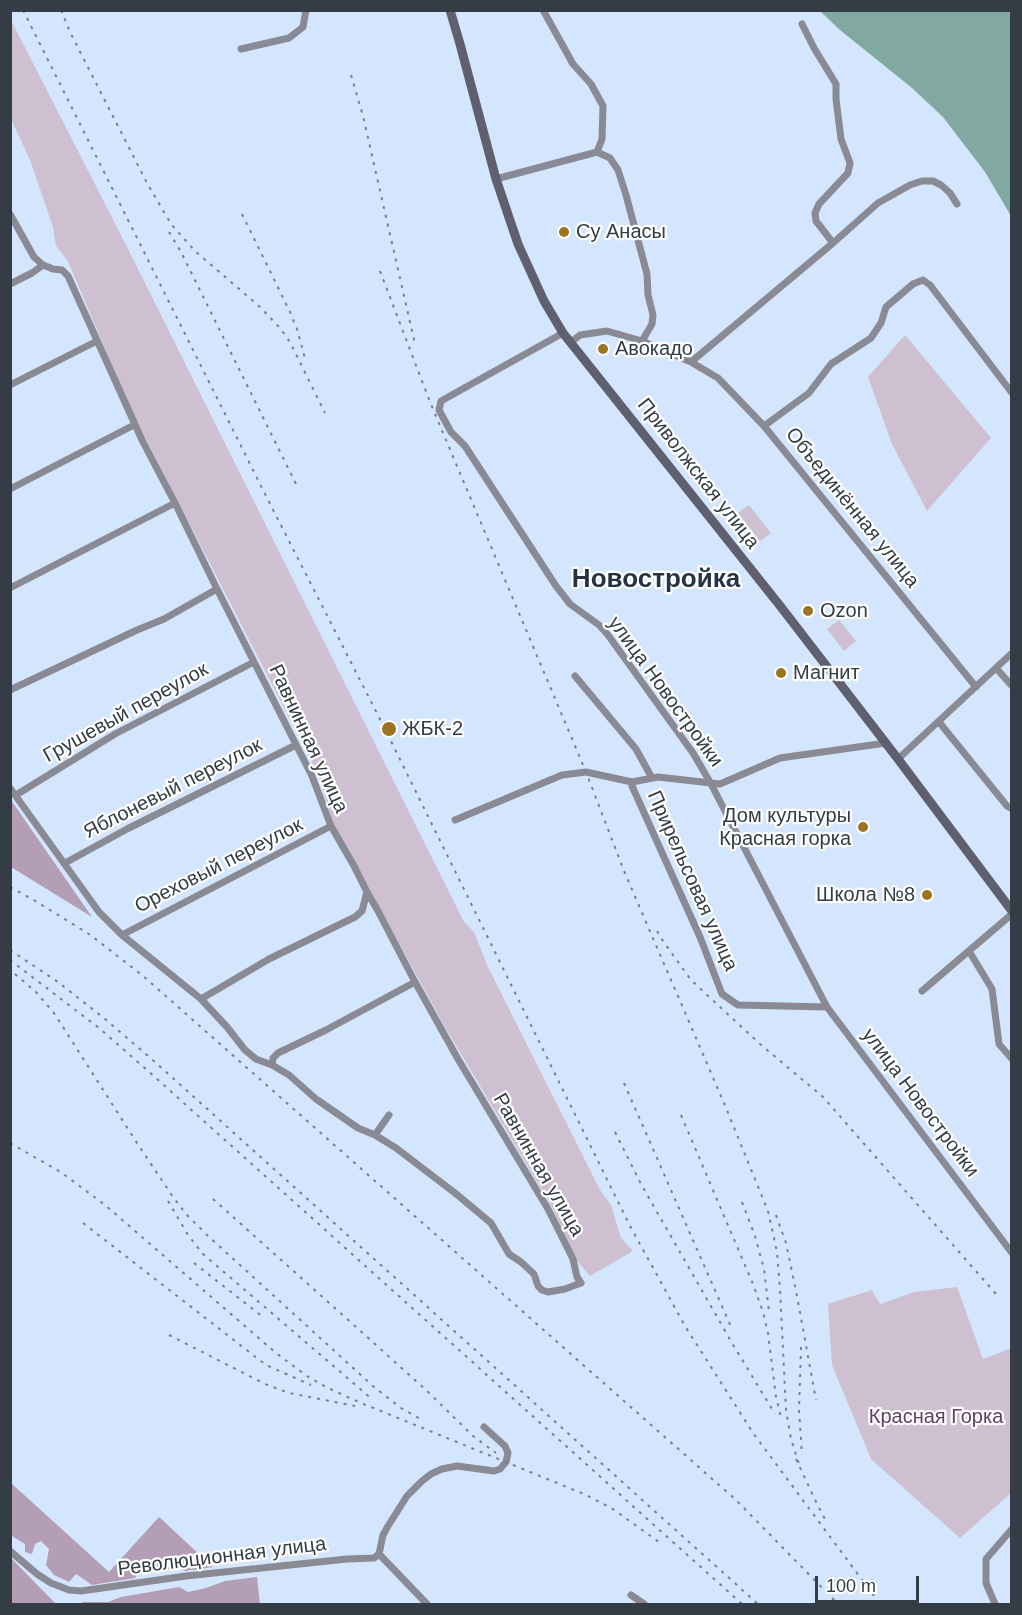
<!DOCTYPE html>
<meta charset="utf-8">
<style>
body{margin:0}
#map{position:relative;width:1022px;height:1615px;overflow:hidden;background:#d3e6fd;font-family:Helvetica,sans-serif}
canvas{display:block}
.frame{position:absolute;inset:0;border:12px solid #343c45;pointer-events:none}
.scale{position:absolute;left:815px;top:1576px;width:104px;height:27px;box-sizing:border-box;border:3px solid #343c45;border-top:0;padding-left:8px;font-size:18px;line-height:21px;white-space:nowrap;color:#343c45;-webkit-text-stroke:4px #fff;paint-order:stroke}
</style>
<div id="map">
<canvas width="1022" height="1615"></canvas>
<div class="frame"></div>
<div class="scale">100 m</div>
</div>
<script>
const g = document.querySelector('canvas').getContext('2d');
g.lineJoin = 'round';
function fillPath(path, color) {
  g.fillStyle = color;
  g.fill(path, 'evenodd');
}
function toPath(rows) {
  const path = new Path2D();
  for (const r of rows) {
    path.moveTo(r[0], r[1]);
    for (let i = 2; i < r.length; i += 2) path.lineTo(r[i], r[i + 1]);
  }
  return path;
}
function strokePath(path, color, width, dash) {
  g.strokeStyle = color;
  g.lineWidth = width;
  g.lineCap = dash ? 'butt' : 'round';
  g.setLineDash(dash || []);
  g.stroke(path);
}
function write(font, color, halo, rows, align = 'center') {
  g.font = font + ' Helvetica,sans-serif';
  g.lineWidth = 4.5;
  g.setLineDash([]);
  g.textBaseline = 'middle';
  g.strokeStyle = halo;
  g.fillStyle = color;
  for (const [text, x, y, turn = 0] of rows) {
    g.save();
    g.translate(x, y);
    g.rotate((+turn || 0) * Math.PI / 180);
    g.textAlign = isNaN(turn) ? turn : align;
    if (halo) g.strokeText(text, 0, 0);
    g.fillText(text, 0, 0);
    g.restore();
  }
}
fillPath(toPath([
 [11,20,125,243,464,922,474,932,487,965,600,1190,611,1205,621,1238,633,1251,590,1276,574,1257,552,1207,445,1027,334,825,318,774,129,406,68,261,56,246,53,227,30,160,11,119],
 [905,335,991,438,927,511,892,444,868,377],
 [749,505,771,533,760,541,738,513],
 [839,620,856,641,844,651,827,629],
 [957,1287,983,1359,1012,1348,1011,1493,960,1538,871,1459,832,1365,828,1304,872,1290,880,1304,914,1292]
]), '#cec0d0');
fillPath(toPath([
 [11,800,92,917,11,867],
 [11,1483,109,1572,159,1517,213,1567,185,1571,177,1567,156,1572,146,1568,138,1572,135,1578,92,1585,76,1574,69,1582,54,1575,46,1565,49,1549,41,1541,35,1544,32,1554,25,1552,25,1544,12,1536],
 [10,1557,54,1602,57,1604,11,1604],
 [257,1577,260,1604,81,1604,83,1602,108,1602,121,1597,179,1587,188,1592,206,1588,225,1581]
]), '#b39eb6');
fillPath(toPath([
 [820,11,1011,11,1011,216,985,172,943,117,912,88,840,30]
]), '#82a8a2');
strokePath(toPath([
 [543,10,573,64,591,84,603,106,602,139,597,152,610,158,618,170,626,195,647,274,648,295,653,315,652,324,642,341],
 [802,24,814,48,836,84,836,99,841,139,850,163,848,173,819,204,815,213,816,221,833,243],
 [241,49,289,38,303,27,306,10],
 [496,179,597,152],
 [957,204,950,193,941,185,933,181,922,181,910,185,878,203,833,243,691,362,718,378,764,426,976,687],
 [10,214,34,257,43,265,53,269,62,270,68,276,142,440,175,503,217,589,312,776,331,826,354,866,367,892,378,911,415,982,458,1059,548,1209,573,1259,577,1277,581,1283,565,1289,548,1292,542,1290,538,1286,534,1274,521,1262,509,1254,491,1223,455,1193,396,1148,375,1135,358,1128,316,1099,289,1075,272,1065,256,1059,245,1050,227,1027,201,999,122,935,99,912,10,788],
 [10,284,32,273,43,265],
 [563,333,441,401,439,410,451,432,465,446,556,586,570,604,599,625,608,635,693,753,710,782,827,1007,1012,1253],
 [570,343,580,335,607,331,642,341,691,362],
 [10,385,97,341],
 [764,426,809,393,831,364,871,338,881,323,886,307,913,284,923,280,930,285,1012,393],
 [10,489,134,425],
 [10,588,175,503],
 [996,668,1012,686],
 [575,676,636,749,652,778],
 [10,690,137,630,164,619,217,589],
 [939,722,1007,806,1012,809],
 [898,759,1012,653],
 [632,782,632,786,700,937,722,994,738,1005,827,1007],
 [16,795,115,734,254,662],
 [455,820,562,775,586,772,632,782,658,777,720,784,780,758,886,743],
 [65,863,127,829,296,745],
 [122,935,331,826],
 [969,951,992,989,999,1044,1012,1059],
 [922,991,1012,914],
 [201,999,269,959,355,917,362,911,367,892],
 [272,1065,273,1058,278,1053,326,1030,415,982],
 [375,1135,389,1115],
 [10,1551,37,1574,51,1583,69,1590,81,1591,186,1576,347,1559,374,1558,379,1554],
 [379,1554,383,1535,388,1526,407,1496,422,1481,431,1474,442,1469,457,1466,494,1471,500,1469,506,1462,508,1453,505,1446,484,1427],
 [379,1554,427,1604],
 [631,1595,644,1604],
 [995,1604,986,1583,986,1559,1012,1529]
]), '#8a8a95', 7);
strokePath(toPath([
 [450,10,460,44,496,179,518,244,544,301,563,333,781,607,898,759,1012,911]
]), '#605f6f', 9);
strokePath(toPath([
 [23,10,264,492,386,731,630,1226,685,1326,753,1433,880,1604],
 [61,10,70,32,147,183,171,224,195,251,260,307,280,328,290,342,325,413],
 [351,75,363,116,415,344],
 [242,214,290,312,297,329,306,362],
 [169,232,180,250,298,488],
 [380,271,430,402,586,772,624,871,724,1103,768,1211,777,1252,780,1289,786,1410,791,1439,800,1467],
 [10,887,32,899,89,934,142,975,736,1500,838,1604],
 [657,931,663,941,691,980,760,1044,823,1097,996,1294],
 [10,950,58,982,105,1019,155,1062,758,1604],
 [10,960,99,1028,147,1070,742,1604],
 [15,974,36,992,54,1013,137,1143,173,1197,186,1214,207,1235,374,1387,401,1408,424,1421],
 [624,1083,732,1329],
 [681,1115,753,1284,763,1312,768,1333,776,1397,781,1417],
 [615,1132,641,1184,732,1343,775,1414],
 [10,1143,62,1173,105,1205,276,1353,307,1376,326,1387,354,1400,584,1494,613,1509,663,1545],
 [213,1199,424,1388,473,1436,496,1453],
 [168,1201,188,1235,203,1254,373,1400],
 [742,1202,755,1236,764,1269,769,1312],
 [776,1215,786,1243,797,1296,816,1400],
 [83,1223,266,1365,311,1385],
 [194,1263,263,1317],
 [169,1335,265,1384,289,1393,355,1406],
 [801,1347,799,1410,802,1455],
 [796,1459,818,1506,826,1521]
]), '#74818f', 2, [3, 6]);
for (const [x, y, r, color] of [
 [564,232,6,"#9c7321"],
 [603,349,6,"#9c7321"],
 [808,611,6,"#9c7321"],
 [781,673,6,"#9c7321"],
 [389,729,8,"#9c7321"],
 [863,827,6,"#9c7321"],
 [927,895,6,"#9c7321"]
]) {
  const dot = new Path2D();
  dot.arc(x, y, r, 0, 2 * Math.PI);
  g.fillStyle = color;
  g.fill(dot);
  strokePath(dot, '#fff', 2);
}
write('20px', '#343c45', '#fff', [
 ["Су Анасы",576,232],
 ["Авокадо",615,349],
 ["Ozon",820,611],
 ["Магнит",793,673],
 ["ЖБК-2",402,729],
 ["Дом культуры",851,816,"right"],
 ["Красная горка",851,839,"right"],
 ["Школа №8",915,895,"right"]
], 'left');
write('20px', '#343c45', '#fff', [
 ["Приволжская улица",698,474,52],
 ["Объединённая улица",852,508,51],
 ["улица Новостройки",665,692,54],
 ["Грушевый переулок",126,713,-29],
 ["Равнинная улица",308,739,65],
 ["Яблоневый переулок",173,789,-27],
 ["Ореховый переулок",219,866,-27],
 ["Прирельсовая улица",692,881,66],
 ["улица Новостройки",920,1103,53],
 ["Равнинная улица",538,1165,60],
 ["Революционная улица",222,1557,-7]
]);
write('20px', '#604065', '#fff', [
 ["Красная Горка",936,1417]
]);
write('bold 26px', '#253445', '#fff', [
 ["Новостройка",656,580]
]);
</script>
